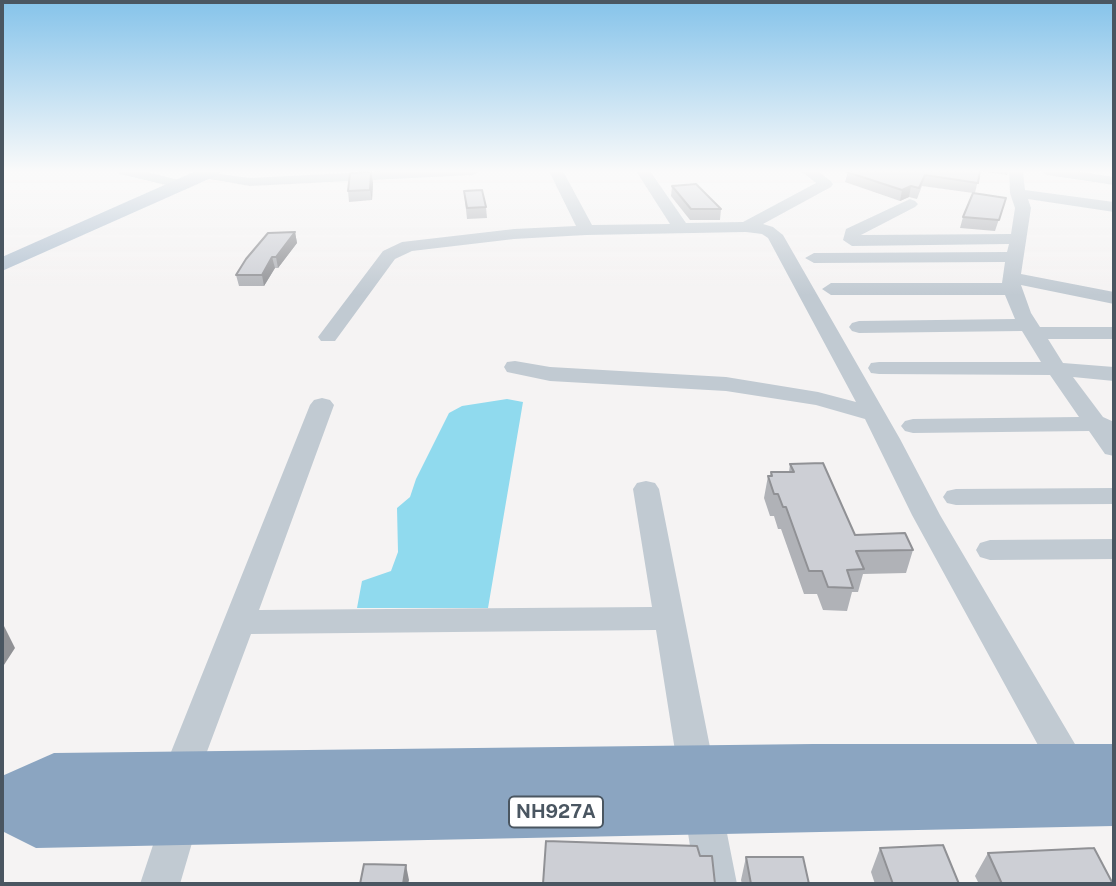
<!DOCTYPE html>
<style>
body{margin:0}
#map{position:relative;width:1116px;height:886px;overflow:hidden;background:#f5f3f3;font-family:"Public Sans",sans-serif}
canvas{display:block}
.frame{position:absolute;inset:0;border:4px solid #4a5661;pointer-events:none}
</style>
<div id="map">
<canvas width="1116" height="886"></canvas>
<div class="frame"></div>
</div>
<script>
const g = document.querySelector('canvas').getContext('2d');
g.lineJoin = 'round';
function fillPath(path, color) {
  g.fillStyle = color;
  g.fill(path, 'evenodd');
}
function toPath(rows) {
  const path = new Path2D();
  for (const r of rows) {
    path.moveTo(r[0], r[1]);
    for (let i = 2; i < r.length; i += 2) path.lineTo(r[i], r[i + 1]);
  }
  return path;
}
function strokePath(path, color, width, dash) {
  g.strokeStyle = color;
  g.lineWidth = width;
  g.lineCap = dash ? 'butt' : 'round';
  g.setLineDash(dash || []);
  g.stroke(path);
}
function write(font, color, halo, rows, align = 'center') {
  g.font = font + ' "Public Sans",sans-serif';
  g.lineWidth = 5;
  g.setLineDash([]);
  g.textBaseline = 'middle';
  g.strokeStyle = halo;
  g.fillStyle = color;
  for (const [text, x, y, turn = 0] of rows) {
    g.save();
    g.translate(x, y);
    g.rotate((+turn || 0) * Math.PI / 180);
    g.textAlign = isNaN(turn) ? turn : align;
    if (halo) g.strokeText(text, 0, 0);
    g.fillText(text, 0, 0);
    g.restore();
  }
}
fillPath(toPath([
 [507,399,523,402,488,608,357,608,362,581,391,571,398,552,397,508,410,497,416,479,449,413,462,406]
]), '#90daee');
fillPath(toPath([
 [118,171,143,171,183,181,185,184,178,188,120,174,118,171],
 [198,171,250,178,386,171,480,171,473,175,250,186,198,177,198,171],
 [549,171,563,171,592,225,670,224,636,171,650,171,686,223,743,222,816,183,801,171,817,171,831,181,833,184,831,187,763,224,773,227,783,235,900,439,940,515,1082,756,1087,767,1082,778,1069,783,1056,778,912,515,865,419,816,405,726,391,550,381,507,372,504,367,507,362,515,361,550,367,726,377,818,392,856,402,768,238,762,234,746,232,586,235,514,239,412,251,395,259,335,341,321,341,318,337,383,251,402,242,514,229,576,226,549,171],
 [1009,171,1023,171,1025,190,1114,202,1114,212,1028,199,1031,208,1021,274,1114,292,1114,304,1021,285,1031,313,1040,327,1114,327,1114,339,1048,339,1063,363,1114,367,1114,381,1073,377,1103,417,1114,422,1112,429,1114,456,1105,454,1089,431,913,433,905,431,901,426,905,421,913,419,1079,417,1050,375,879,374,871,373,868,368,871,363,879,362,1041,362,1022,331,859,333,852,331,849,327,852,323,859,321,1015,319,1005,295,831,295,822,289,831,283,1002,283,1005,262,814,263,805,258,814,253,1007,252,1009,244,852,246,843,240,846,229,910,199,915,201,918,204,915,207,861,235,1011,234,1015,208,1010,193,1009,171],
 [1040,171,1076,171,1114,177,1114,185,1047,175,1040,171],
 [322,398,330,400,334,405,259,610,652,607,633,489,637,483,646,481,655,483,659,489,737,884,696,884,656,630,251,634,193,789,180,794,167,789,161,777,310,405,314,400,322,398],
 [1114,488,1114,504,956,505,947,503,943,497,947,491,956,489,1114,488],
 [1114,539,1114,559,990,560,980,557,976,550,980,543,990,540,1114,539],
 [180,801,194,806,199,819,180,884,140,884,166,806,180,801]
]), '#c1cad2');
fillPath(toPath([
 [196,171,221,171,218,175,2,271,2,257,196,171]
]), '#b3c2d1');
fillPath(toPath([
 [813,744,1114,744,1114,826,36,848,2,831,2,776,54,753,813,744]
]), '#8ba5c1');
fillPath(toPath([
 [848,171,1008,171,1007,175,980,171,975,193,1006,198,995,231,960,228,963,217,973,193,922,186,917,199,909,197,900,201,845,182],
 [371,172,373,183,372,200,349,202,348,191],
 [672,186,721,209,720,220,690,220,671,196],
 [464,191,486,207,487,218,467,219],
 [295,232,297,243,278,268,275,268,264,286,239,286,236,275],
 [790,464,855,535,913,550,906,573,863,574,858,592,852,592,847,611,823,610,817,594,804,594,781,529,778,529,774,516,770,516,764,498,768,476,770,476,771,472,789,472],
 [880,848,959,884,875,884,871,872],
 [988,853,1113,884,979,884,975,876],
 [746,857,809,884,742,884,741,880]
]), '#b0b2b7');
fillPath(toPath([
 [371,172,373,183,372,200,370,190],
 [911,186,909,197,900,201,902,190],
 [295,232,297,243,278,268,276,257],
 [272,257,275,268,264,286,262,275],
 [3,624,15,648,2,668,2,626],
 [406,865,409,880,408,884,403,884]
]), '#909195');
const building = toPath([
 [848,171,980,171,978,183,925,175,919,188,911,186,902,190,847,172,848,171],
 [371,172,370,190,348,191,350,173,371,172],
 [696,184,721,209,691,209,672,186,696,184],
 [482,190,486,207,467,208,464,191,482,190],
 [973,193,1006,198,999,220,963,217,973,193],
 [295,232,276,257,272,257,262,275,236,275,246,259,268,233,295,232],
 [823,463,855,535,905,533,913,550,856,551,864,569,847,570,853,588,828,587,822,571,809,571,786,507,783,507,778,494,774,494,768,476,772,476,771,472,794,472,790,464,823,463],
 [546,841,697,846,700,856,712,856,715,884,543,884,546,841],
 [943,845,959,884,893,884,880,848,943,845],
 [1094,848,1113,884,1002,884,988,853,1094,848],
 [746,857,803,857,809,884,751,884,746,857],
 [364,864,406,865,403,884,360,884,364,864]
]);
fillPath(building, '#cdcfd5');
strokePath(building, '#909195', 2);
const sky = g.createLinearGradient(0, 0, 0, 295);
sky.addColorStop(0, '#85c3ea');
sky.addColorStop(0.58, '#fafafa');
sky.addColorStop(1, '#fafafa00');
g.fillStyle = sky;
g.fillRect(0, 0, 1116, 295);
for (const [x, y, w] of [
 [556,812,94]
]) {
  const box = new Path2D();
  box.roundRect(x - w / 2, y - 15.5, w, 31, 5);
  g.fillStyle = '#fff';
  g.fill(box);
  strokePath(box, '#4a5661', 2);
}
write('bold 19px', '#4a5661', null, [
 ["NH927A",556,812]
]);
</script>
